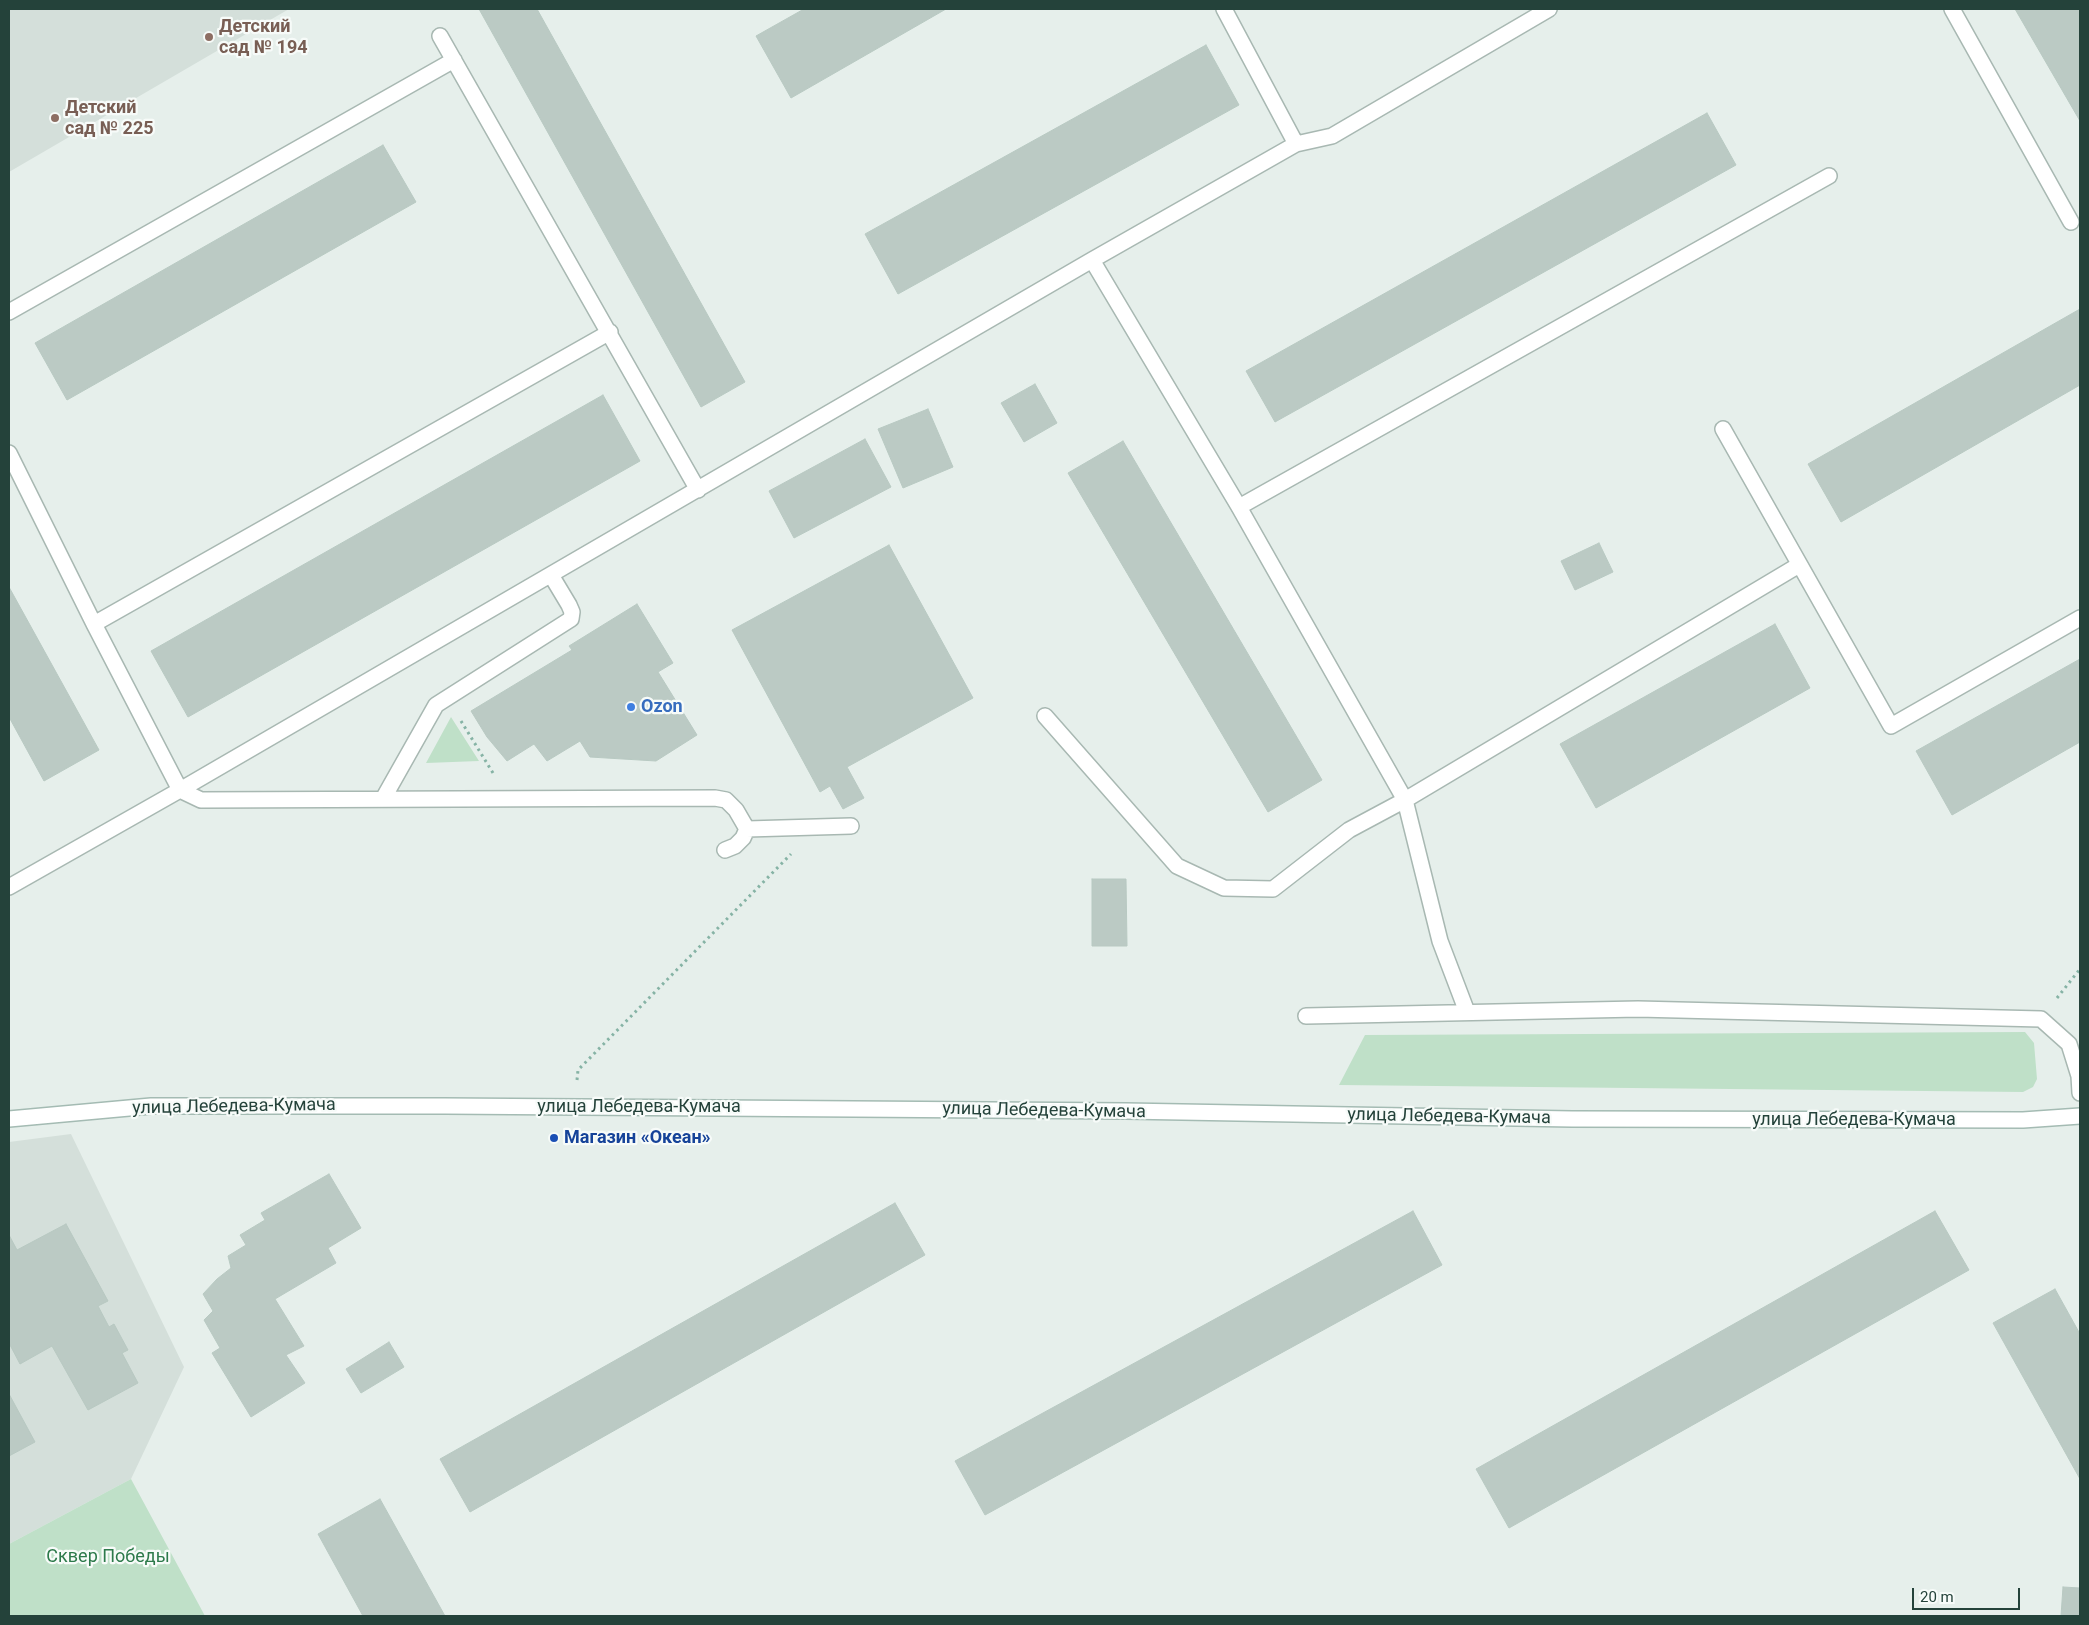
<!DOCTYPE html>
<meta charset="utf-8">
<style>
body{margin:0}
#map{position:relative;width:2089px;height:1625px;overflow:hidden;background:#e6efeb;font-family:Roboto,sans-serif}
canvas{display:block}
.frame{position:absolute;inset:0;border:10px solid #24423a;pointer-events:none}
.scale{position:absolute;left:1912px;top:1588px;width:108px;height:22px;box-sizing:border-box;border:2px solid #24423a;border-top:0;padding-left:6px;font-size:15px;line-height:18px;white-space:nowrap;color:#24423a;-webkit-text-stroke:4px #f7fbf9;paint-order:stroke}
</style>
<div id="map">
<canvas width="2089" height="1625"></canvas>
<div class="frame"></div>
<div class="scale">20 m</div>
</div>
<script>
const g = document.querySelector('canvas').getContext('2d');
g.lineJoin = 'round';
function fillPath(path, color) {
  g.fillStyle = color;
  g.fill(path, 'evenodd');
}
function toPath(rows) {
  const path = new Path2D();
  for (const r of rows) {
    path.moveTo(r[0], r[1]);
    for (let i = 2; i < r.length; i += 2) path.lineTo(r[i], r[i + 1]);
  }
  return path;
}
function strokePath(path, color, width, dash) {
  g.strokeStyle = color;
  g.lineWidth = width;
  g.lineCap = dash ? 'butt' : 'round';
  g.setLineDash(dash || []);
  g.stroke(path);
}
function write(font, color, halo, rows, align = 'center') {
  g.font = font + ' Roboto,sans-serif';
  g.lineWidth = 4.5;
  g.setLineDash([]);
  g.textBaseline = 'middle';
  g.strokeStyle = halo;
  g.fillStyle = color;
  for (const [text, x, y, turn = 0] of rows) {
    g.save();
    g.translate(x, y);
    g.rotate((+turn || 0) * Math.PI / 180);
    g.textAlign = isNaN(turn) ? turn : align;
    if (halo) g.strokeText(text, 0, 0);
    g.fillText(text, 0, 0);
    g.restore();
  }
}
fillPath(toPath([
 [9,9,289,9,9,172],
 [71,1134,184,1367,131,1479,9,1544,9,1142]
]), '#d4dfda');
fillPath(toPath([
 [451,717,479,761,426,763],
 [2025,1032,2034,1043,2037,1079,2033,1087,2023,1092,1339,1085,1365,1035],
 [131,1479,205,1616,9,1616,9,1544]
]), '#bfe0c8');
const building = toPath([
 [479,9,537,9,745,382,701,407,479,9],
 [804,9,946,9,791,98,756,36,804,9],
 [2015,9,2080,9,2080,121,2015,9],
 [1206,45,1239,105,898,294,865,234,1206,45],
 [1707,113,1736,165,1275,422,1246,371,1707,113],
 [383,145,416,202,67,400,35,343,383,145],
 [2080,309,2080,385,1841,522,1808,464,2080,309],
 [1035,384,1057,423,1024,442,1001,403,1035,384],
 [603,395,640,461,188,717,151,651,603,395],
 [928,409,953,467,903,488,878,429,928,409],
 [865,439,891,487,794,538,769,491,865,439],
 [1123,441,1322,780,1268,812,1068,473,1123,441],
 [1599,543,1613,572,1575,590,1561,561,1599,543],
 [889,545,973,698,847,767,864,798,843,809,830,786,820,792,732,630,889,545],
 [9,587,99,750,44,781,9,717,9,587],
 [637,604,673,663,658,672,697,735,656,761,590,757,580,741,547,761,534,744,507,761,487,737,471,711,572,650,569,646,637,604],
 [1775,624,1810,688,1596,808,1560,744,1775,624],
 [2080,659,2080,742,1952,815,1916,751,2080,659],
 [1092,879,1126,879,1127,946,1092,946,1092,879],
 [329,1174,361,1228,328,1248,336,1263,275,1299,304,1346,286,1355,305,1383,251,1417,212,1353,220,1348,204,1320,213,1311,203,1294,217,1279,231,1268,228,1256,246,1245,240,1235,265,1220,261,1213,329,1174],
 [895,1203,925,1255,470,1512,440,1459,895,1203],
 [1413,1211,1442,1265,985,1515,955,1461,1413,1211],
 [1935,1211,1969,1270,1509,1528,1476,1469,1935,1211],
 [66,1224,108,1301,98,1306,109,1327,114,1324,128,1350,122,1353,138,1383,88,1410,52,1346,20,1364,9,1343,9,1235,17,1250,66,1224],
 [2055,1289,2080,1334,2080,1479,1993,1323,2055,1289],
 [389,1342,404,1367,361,1393,346,1369,389,1342],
 [9,1394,35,1442,9,1456,9,1394],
 [380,1499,445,1616,363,1616,318,1534,380,1499],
 [2063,1587,2080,1588,2080,1616,2061,1616,2063,1587]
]);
fillPath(building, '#bbcac4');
strokePath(building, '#b8c9c2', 1);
const lane = toPath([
 [1224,9,1296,144],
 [1952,9,2071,222],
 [440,36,698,490],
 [1092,260,1239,507,1405,800,1440,941,1467,1012],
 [9,312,454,60],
 [1723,429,1891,726,2080,618],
 [9,453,94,624,180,790,201,800,715,798,726,800,736,810,747,829,851,826],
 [1239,507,1829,176],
 [94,624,610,332],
 [1045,716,1177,866,1224,888,1273,889,1349,830,1405,800,1799,565],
 [383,799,436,705,571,619,572,612,569,605,551,575],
 [725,850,735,846,743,838,747,829],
 [9,887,180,790,1092,260,1296,144,1332,136,1549,9],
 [1306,1016,1638,1009,2041,1019,2069,1044,2079,1076,2080,1093]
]);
const secondary = toPath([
 [9,1119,151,1106,445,1106,1126,1111,1572,1119,2023,1120,2080,1116]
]);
strokePath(lane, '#a8b8b2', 18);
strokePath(secondary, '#a4bbb3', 18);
strokePath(toPath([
 [461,721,493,773],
 [2057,998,2080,969],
 [577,1080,578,1070,791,854],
 [574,1144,574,1134]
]), '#86b3a5', 3, [2.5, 4]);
strokePath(lane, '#fff', 15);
strokePath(secondary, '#fff', 15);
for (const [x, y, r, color] of [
 [209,37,5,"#8d6e63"],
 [55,118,5,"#8d6e63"],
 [631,707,5,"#3f7fe0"],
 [554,1138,5,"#1a4fb4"]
]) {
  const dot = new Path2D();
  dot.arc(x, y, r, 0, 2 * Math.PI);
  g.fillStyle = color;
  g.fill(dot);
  strokePath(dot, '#f7fbf9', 2);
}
write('bold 18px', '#785e54', '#f7fbf9', [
 ["Детский",219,27],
 ["сад № 194",219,48],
 ["Детский",65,108],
 ["сад № 225",65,129]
], 'left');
write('bold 18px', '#366cbe', '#f7fbf9', [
 ["Ozon",641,707]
], 'left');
write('18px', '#24423a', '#f7fbf9', [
 ["улица Лебедева-Кумача",234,1107,-1],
 ["улица Лебедева-Кумача",639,1107],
 ["улица Лебедева-Кумача",1044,1111,1],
 ["улица Лебедева-Кумача",1449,1117,1],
 ["улица Лебедева-Кумача",1854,1120]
]);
write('bold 18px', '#164399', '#f7fbf9', [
 ["Магазин «Океан»",564,1138]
], 'left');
write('18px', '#2d7a4b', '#f7fbf9', [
 ["Сквер Победы",108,1557]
]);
</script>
